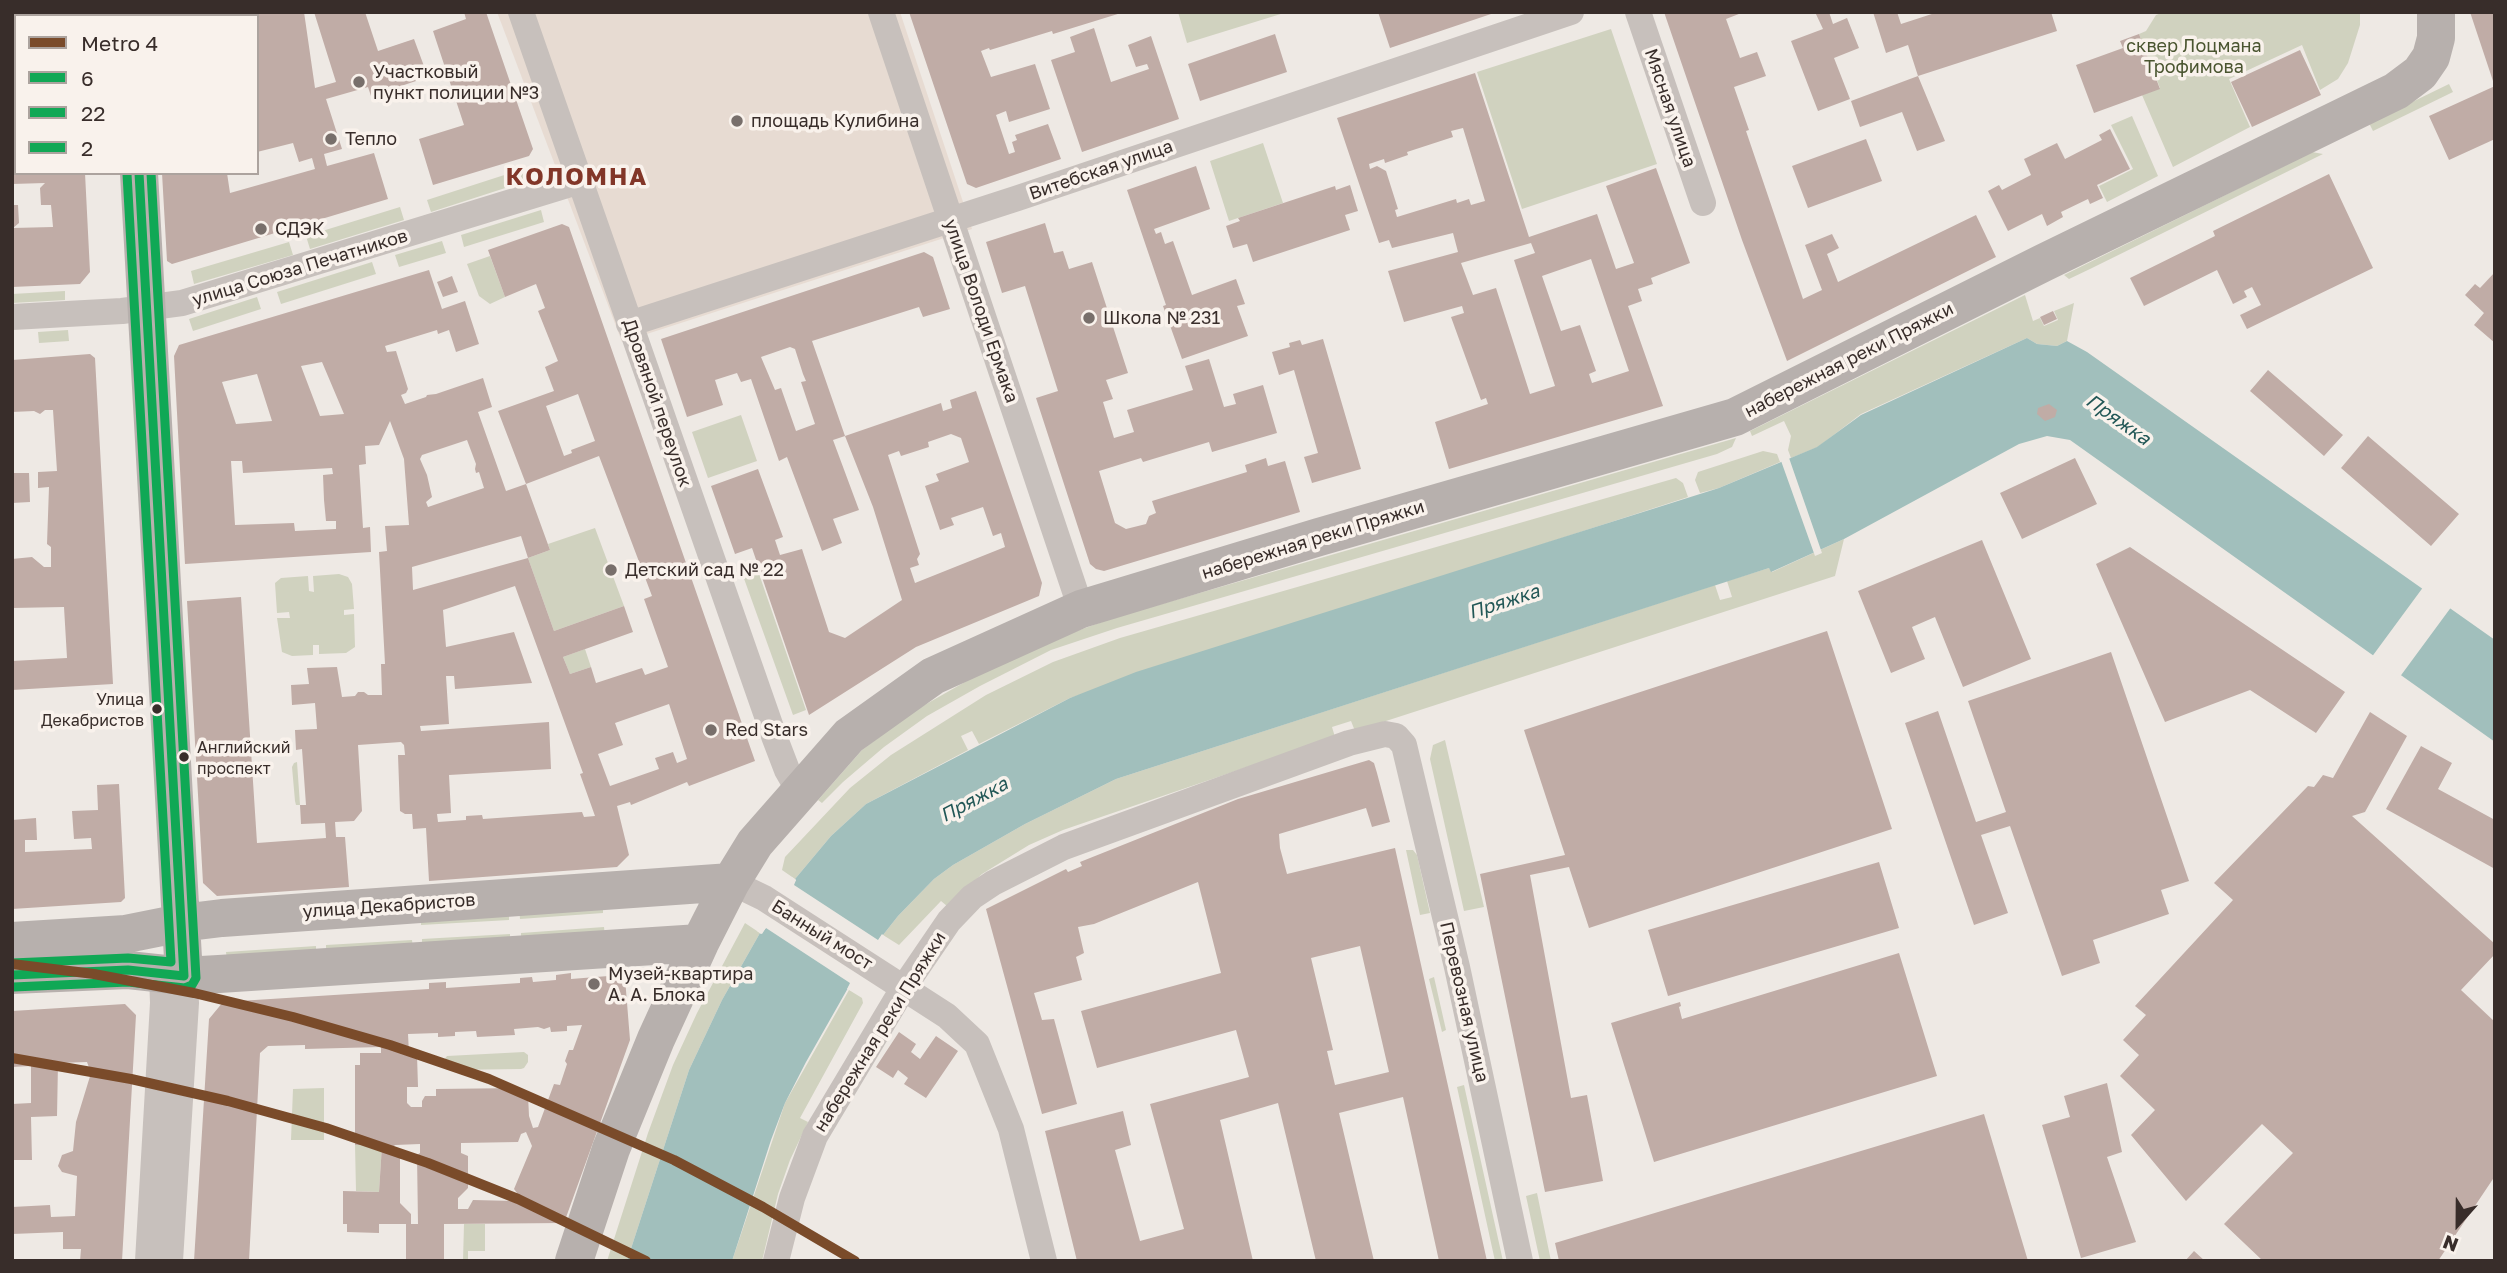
<!DOCTYPE html>
<meta charset="utf-8">
<style>
body{margin:0}
#map{position:relative;width:2507px;height:1273px;overflow:hidden;background:#eee9e4;font-family:"Golos Text",sans-serif}
canvas{display:block}
.frame{position:absolute;inset:0;border:14px solid #382d2a;pointer-events:none}
.legend{position:absolute;left:14px;top:14px;width:245px;height:161px;box-sizing:border-box;background:#f9f2ec;border:2px solid #aca39e;margin:0;padding:9px 12px;list-style:none;font-size:21px;color:#382d2a}
.legend li{display:flex;align-items:center;gap:14px;height:35px}
.legend b{width:35px;border:2px solid #aca39e}
.north{position:absolute;left:2423px;top:1189px;width:70px;height:70px;-webkit-text-stroke:5px #f9f2ec;paint-order:stroke;rotate:201deg;font-size:19px;font-weight:700;line-height:28px;text-align:center;color:#382d2a}
.north::after{content:'';display:block;margin:auto;width:24px;height:32px;background:#382d2a;clip-path:polygon(50% 0,100% 100%,50% 72%,0 100%)}
</style>
<div id="map">
<canvas width="2507" height="1273"></canvas>
<div class="frame"></div>
<ul class="legend">
<li><b style="height:9px;background:#7a4b2a"></b>Metro 4</li>
<li><b style="height:9px;background:#10a855"></b>6</li>
<li><b style="height:9px;background:#10a855"></b>22</li>
<li><b style="height:9px;background:#10a855"></b>2</li>
</ul>
<div class="north">N</div>
</div>
<script>
const g = document.querySelector('canvas').getContext('2d');
g.lineJoin = 'round';
function fillPath(path, color) {
  g.fillStyle = color;
  g.fill(path, 'evenodd');
}
function toPath(rows) {
  const path = new Path2D();
  for (const r of rows) {
    path.moveTo(r[0], r[1]);
    for (let i = 2; i < r.length; i += 2) path.lineTo(r[i], r[i + 1]);
  }
  return path;
}
function strokePath(path, color, width, dash) {
  g.strokeStyle = color;
  g.lineWidth = width;
  g.lineCap = dash ? 'butt' : 'round';
  g.setLineDash(dash || []);
  g.stroke(path);
}
function write(font, color, halo, rows, align = 'center') {
  g.font = font + ' "Golos Text",sans-serif';
  g.lineWidth = 7;
  g.setLineDash([]);
  g.textBaseline = 'middle';
  g.strokeStyle = halo;
  g.fillStyle = color;
  for (const [text, x, y, turn = 0] of rows) {
    g.save();
    g.translate(x, y);
    g.rotate((+turn || 0) * Math.PI / 180);
    g.textAlign = isNaN(turn) ? turn : align;
    if (halo) g.strokeText(text, 0, 0);
    g.fillText(text, 0, 0);
    g.restore();
  }
}
fillPath(toPath([
 [1178,12,1284,12,1284,13,1187,43],
 [2164,12,2360,12,2360,25,2348,63,2338,79,2320,90,2302,45,2229,79,2250,127,2173,167,2142,95,2160,88,2139,34,2146,31,2156,15],
 [1611,29,1657,164,1522,209,1477,72],
 [2449,84,2453,92,2373,131,2369,123],
 [2132,116,2158,176,2107,202,2099,186,2133,169,2111,125],
 [1263,143,1283,203,1229,221,1210,161],
 [2312,152,2323,154,2090,269,2069,279,2064,275],
 [526,168,530,180,431,212,427,200],
 [400,207,404,220,310,249,306,236],
 [541,210,544,222,464,247,461,235],
 [442,241,446,253,399,267,395,255],
 [289,242,293,255,194,284,191,271],
 [490,256,505,297,490,304,479,296,467,264],
 [372,262,376,274,281,304,277,292],
 [65,291,65,300,12,303,12,294],
 [2025,295,2033,321,2040,318,2044,326,2058,320,2054,311,2074,303,2067,341,2057,346,2037,344,2027,338,1861,414,1818,447,1791,458,1788,450,1791,436,1784,421,1752,436,1750,431],
 [257,297,261,309,193,331,189,319],
 [68,330,69,341,39,343,38,332],
 [741,415,757,461,708,478,692,432],
 [1736,438,1732,447,1717,454,1117,628,1051,650,980,686,927,716,884,747,843,782,822,803,818,800,862,750,914,711,986,670,1046,642,1113,618],
 [1763,451,1777,454,1780,462,1719,488,1700,493,1695,480,1698,472],
 [1676,478,1683,483,1688,497,1070,698,979,744,972,731,961,736,968,750,866,804,831,836,795,879,782,870,785,857,850,788,891,755,986,695,1053,662,1120,638],
 [595,528,624,606,554,631,528,558,550,550,548,544],
 [1844,539,1835,576,1355,731,1351,721,1332,727,1335,737,1063,830,1029,845,982,874,947,906,941,901,899,945,883,935,898,916,934,879,953,865,1025,824,1116,779,1715,585,1720,600,1732,597,1727,581,1769,568,1772,572],
 [757,568,806,710,793,715,742,573],
 [339,574,348,577,352,584,354,609,344,610,344,615,354,614,355,647,346,653,319,654,319,645,313,645,313,655,292,656,282,652,277,618,290,618,289,612,277,613,275,583,281,578,308,576,309,591,314,592,313,576],
 [585,649,591,667,570,674,563,657],
 [1445,740,1484,907,1464,911,1430,759,1433,745],
 [297,762,300,805,296,805,295,801,292,767,294,763],
 [1406,850,1413,850,1417,855,1430,913,1420,915],
 [603,904,603,913,520,919,519,909],
 [509,910,509,920,421,925,421,916],
 [745,923,760,933,722,1000,689,1070,627,1261,607,1261,648,1133,673,1065,697,1013],
 [604,927,605,937,521,942,521,933],
 [510,934,510,943,422,949,422,939],
 [412,940,413,949,326,955,326,945],
 [316,946,316,955,227,960,226,952],
 [1434,977,1446,1030,1442,1032,1429,979],
 [849,990,862,998,863,1003,800,1118,808,1122,790,1160,778,1194,762,1261,732,1261,785,1103],
 [524,1052,528,1055,528,1062,524,1068,521,1069,447,1070,444,1066,444,1060,447,1056],
 [1464,1085,1503,1261,1495,1261,1457,1087],
 [324,1088,324,1140,291,1140,293,1089],
 [355,1145,382,1145,379,1192,356,1191],
 [1537,1193,1551,1261,1540,1261,1526,1196],
 [464,1224,485,1224,485,1251,468,1251,468,1261,463,1261]
]), '#d0d2bf');
fillPath(toPath([
 [497,12,900,12,972,229,622,342]
]), '#e7dbd2');
fillPath(toPath([
 [2027,338,2037,344,2057,346,2067,341,2087,352,2495,640,2495,742,2070,440,2047,436,2019,444,1844,539,1771,572,1769,568,1116,779,1025,824,953,865,934,879,898,916,883,935,882,935,848,988,806,1062,785,1103,771,1140,732,1261,627,1261,689,1070,722,1000,760,933,762,934,796,880,795,879,831,836,866,804,1070,698,1136,672,1719,488,1817,447,1861,415]
]), '#a1bfbc');
fillPath(toPath([
 [1788,455,1822,553,1815,556,1780,458],
 [2424,586,2452,606,2399,678,2371,658],
 [792,877,796,880,794,885,878,940,882,934,886,938,883,939,852,991,847,989,850,983,766,928,761,934,757,931,760,930,790,883]
]), '#eee9e4');
fillPath(toPath([
 [12,12,76,12,76,16,16,16,16,64,12,60],
 [152,12,304,12,315,88,336,82,314,12,365,12,378,51,414,39,428,77,371,96,368,87,326,99,342,149,324,154,327,166,374,153,388,199,172,264,167,261,162,173,227,173,230,193,315,169,312,158,299,162,293,143,257,152,257,16,153,16],
 [464,12,486,12,533,149,529,156,433,185,419,139,464,125,433,31,466,19],
 [909,12,1121,12,1121,13,1053,34,1052,31,990,50,989,48,981,51,991,77,1035,64,1050,109,1009,122,1006,111,996,115,1009,154,1015,152,1012,142,1017,140,1015,135,1048,124,1061,159,976,188,967,184],
 [1378,12,1494,12,1494,13,1390,48],
 [1664,12,1744,12,1726,19,1740,58,1757,52,1766,76,1734,87,1749,130,1746,131,1803,299,1822,290,1805,245,1832,234,1839,248,1827,254,1838,282,1976,215,1996,257,1787,361,1742,240],
 [1815,12,1829,12,1833,24,1847,18,1859,48,1834,58,1850,99,1818,111,1791,41,1823,29],
 [1873,12,1897,12,1901,24,1938,12,2051,12,2057,31,1918,76,1908,45,1886,53],
 [2470,12,2495,12,2495,84,2494,84],
 [1094,28,1111,82,1149,69,1147,64,1136,67,1128,45,1151,36,1179,119,1082,152,1051,60,1075,52,1070,37],
 [1275,34,1287,72,1200,101,1188,64],
 [2139,34,2160,89,2094,113,2076,65,2123,48,2120,41],
 [2300,50,2321,95,2252,127,2231,82],
 [1475,73,1529,237,1597,214,1616,269,1634,263,1606,186,1656,168,1690,263,1651,278,1653,284,1638,289,1642,301,1628,306,1663,406,1449,469,1435,422,1488,404,1486,398,1481,400,1451,317,1464,313,1462,306,1404,322,1388,271,1458,252,1453,233,1392,248,1389,240,1379,243,1337,118],
 [1463,128,1485,201,1471,205,1469,199,1457,203,1456,199,1397,217,1395,210,1398,209,1386,171,1377,166,1370,169,1369,164,1384,159,1385,163,1408,155,1407,152,1453,137,1451,131],
 [1531,243,1535,253,1514,260,1555,386,1530,394,1496,288,1473,295,1461,263],
 [1591,259,1629,371,1592,383,1589,374,1596,371,1580,325,1561,331,1542,276],
 [1918,76,1945,141,1917,151,1902,112,1860,127,1851,101],
 [2495,86,2495,139,2449,160,2429,116],
 [2110,129,2130,169,2097,185,2103,198,2090,204,2088,199,2061,212,2063,217,2047,226,2042,214,2008,231,1988,191,1999,185,2002,190,2031,175,2024,159,2057,143,2065,159,2102,140,2099,135],
 [1866,139,1882,181,1808,208,1792,166],
 [16,142,16,173,85,173,90,272,80,284,12,287,12,205,18,205,19,223,13,228,53,227,51,205,41,205,40,188,45,183,12,184,12,143],
 [1196,166,1210,209,1154,229,1156,234,1161,232,1165,244,1173,241,1192,295,1236,279,1245,304,1237,306,1248,336,1182,359,1163,306,1166,305,1127,190],
 [2329,174,2373,268,2247,329,2240,315,2261,305,2252,287,2244,291,2247,297,2233,304,2217,270,2144,306,2130,278,2215,236,2213,231],
 [1350,185,1358,211,1345,215,1350,230,1253,262,1247,244,1233,248,1226,226,1240,221,1238,218,1335,186,1336,190],
 [1045,223,1054,253,1063,251,1069,269,1092,262,1128,373,1106,380,1113,399,1103,402,1114,438,1134,432,1127,410,1193,390,1185,366,1209,359,1224,407,1236,404,1233,394,1263,385,1277,433,1212,452,1209,442,1143,462,1141,458,1099,471,1115,523,1126,529,1146,524,1149,516,1156,513,1152,501,1247,472,1245,465,1266,458,1268,466,1285,461,1300,512,1104,571,1096,569,1090,564,1036,398,1058,391,1025,286,1002,293,986,242],
 [562,224,569,227,755,761,689,786,687,782,631,805,630,802,617,806,629,855,617,867,429,881,426,828,413,829,412,814,405,814,400,811,398,755,405,755,404,745,401,742,358,745,362,811,354,821,335,822,336,837,345,837,349,887,217,896,203,883,187,601,241,597,257,843,326,838,325,823,301,824,300,805,306,805,302,749,296,750,295,730,317,729,315,703,292,705,291,685,309,684,307,668,337,667,342,697,355,696,358,692,364,692,368,695,382,695,381,664,385,664,379,552,387,551,385,526,409,525,404,459,390,421,379,445,365,446,366,464,359,465,363,528,370,527,371,552,185,564,174,356,179,345,429,270,442,309,465,301,479,344,456,352,449,330,438,334,437,330,385,346,387,352,396,351,408,389,406,393,401,395,405,404,426,397,427,395,436,394,483,378,492,407,478,412,506,491,526,484,550,550,528,558,521,536,412,567,413,590,528,558,554,631,624,606,633,632,563,657,570,674,591,667,596,683,642,668,645,675,668,667,644,599,652,596,599,456,526,484,498,411,554,391,545,367,558,361,538,311,545,308,536,284,505,297,488,250],
 [322,362,344,414,320,416,301,366],
 [257,374,272,421,236,424,222,382],
 [578,394,595,441,571,450,572,453,564,456,546,406],
 [467,440,476,464,475,469,476,473,479,472,484,488,428,507,426,502,432,497,427,475,420,459,422,455],
 [231,461,242,461,243,473,332,468,333,474,323,475,324,500,326,521,336,521,336,529,295,531,294,523,235,525],
 [515,586,583,773,580,774,595,816,584,817,582,812,483,819,482,815,466,816,466,820,438,822,437,814,451,813,449,775,551,769,549,722,421,731,420,726,449,724,446,676,454,676,455,689,532,683,514,632,446,647,443,610],
 [669,704,687,759,677,763,673,752,655,758,659,769,610,786,598,754,623,745,615,723],
 [924,252,933,257,950,309,923,317,919,307,812,341,845,436,833,440,859,510,833,519,842,543,822,551,787,457,779,461,751,379,741,382,737,373,715,380,723,405,687,417,661,339],
 [790,347,795,349,803,374,806,381,801,382,815,424,796,431,781,388,775,390,761,357],
 [2495,272,2495,343,2474,325,2484,313,2465,295,2475,284,2480,288],
 [452,276,458,292,443,297,437,282],
 [2053,311,2057,319,2044,325,2040,317],
 [1323,339,1361,469,1312,483,1304,457,1318,453,1294,370,1279,375,1272,352,1290,347,1289,343,1300,340,1302,345],
 [90,354,95,358,113,684,12,690,12,661,67,658,64,607,12,608,12,559,32,557,44,567,51,567,51,547,47,544,49,487,38,488,38,472,57,471,53,410,45,410,40,414,34,411,12,412,12,360],
 [2268,370,2343,435,2324,456,2250,391],
 [976,391,1042,583,1039,596,916,647,809,715,752,548,735,554,711,486,758,469,783,537,775,540,780,555,802,549,829,632,845,638,902,600,873,507,845,436,941,403,943,411,952,408,950,400],
 [951,434,961,438,969,462,936,474,939,481,925,486,940,530,954,525,951,518,983,507,993,536,1001,533,1005,547,915,583,910,568,919,565,917,559,920,554,888,455,899,451,901,456,929,447,928,442],
 [2049,404,2057,410,2055,417,2045,421,2037,414,2038,408],
 [2368,436,2459,514,2431,546,2341,468],
 [2075,458,2097,504,2022,539,2000,493],
 [12,473,29,473,30,502,12,503],
 [1982,540,2031,659,1963,687,1935,617,1912,627,1925,659,1891,673,1858,591],
 [2130,547,2345,692,2316,733,2250,690,2165,722,2096,564],
 [1827,631,1892,829,1589,928,1569,867,1530,875,1571,1098,1587,1095,1603,1181,1545,1192,1480,874,1565,855,1524,730],
 [2111,652,2189,881,2161,890,2169,914,2093,940,2100,963,2062,976,2010,826,1981,835,2008,913,1974,925,1905,723,1938,711,1976,822,2006,812,1968,701],
 [2370,712,2407,736,2365,812,2352,816,2495,944,2495,954,2461,990,2495,1022,2495,1176,2438,1261,2263,1261,2224,1224,2293,1153,2262,1124,2186,1201,2131,1135,2155,1110,2120,1076,2139,1055,2123,1040,2146,1015,2135,1006,2233,900,2214,883,2308,786,2314,787,2323,775,2333,778],
 [2421,746,2452,763,2438,789,2495,820,2495,869,2386,809],
 [1369,760,1374,763,1377,773,1390,822,1372,827,1366,808,1279,834,1280,848,1287,874,1395,848,1487,1261,1439,1261,1403,1097,1339,1113,1374,1261,1316,1261,1278,1103,1220,1120,1253,1261,1077,1261,1045,1131,1123,1111,1131,1145,1115,1150,1140,1241,1184,1229,1150,1104,1249,1077,1236,1030,1097,1068,1081,1011,1221,973,1198,882,1094,924,1078,927,1084,953,1076,957,1082,980,1034,993,1042,1020,1054,1019,1077,1104,1042,1114,986,909,1066,869,1068,872,1082,866,1080,862,1238,799],
 [1360,946,1389,1072,1335,1085,1327,1051,1333,1050,1311,958],
 [119,784,125,898,121,902,12,909,12,820,36,818,37,840,25,840,25,852,92,849,91,838,74,839,72,811,98,810,97,785],
 [1879,862,1899,928,1668,996,1648,930],
 [1899,953,1937,1076,1654,1162,1611,1023,1680,1002,1681,1006,1679,1007,1682,1019],
 [571,973,571,979,621,975,625,978,630,1040,564,1223,444,1224,444,1261,406,1261,406,1224,379,1224,379,1233,347,1232,347,1224,343,1224,343,1191,379,1192,382,1145,355,1145,355,1065,360,1065,360,1053,381,1053,381,1047,305,1049,305,1045,268,1046,260,1053,249,1261,194,1261,209,1019,223,1002,429,989,429,983,446,982,446,988,520,983,520,978,532,977,533,982,556,980,556,975],
 [582,1025,573,1050,569,1050,565,1061,567,1064,560,1085,554,1084,538,1127,533,1128,529,1116,528,1095,520,1088,436,1089,436,1096,425,1096,422,1101,422,1107,411,1107,407,1103,407,1087,418,1087,417,1055,409,1053,408,1034,438,1033,438,1037,455,1036,455,1032,476,1031,477,1037,515,1035,514,1029,538,1027,544,1029,550,1027,551,1032,567,1031,567,1026],
 [526,1132,532,1146,514,1189,517,1193,515,1201,473,1200,468,1209,458,1209,458,1198,468,1188,468,1156,461,1153,461,1143,518,1142,521,1134],
 [420,1144,420,1153,417,1155,418,1224,411,1224,411,1214,400,1203,400,1158,396,1155,391,1155,391,1149,395,1145],
 [125,1004,136,1015,122,1261,80,1261,81,1249,63,1249,63,1232,12,1234,12,1207,50,1205,51,1217,75,1216,77,1176,62,1172,58,1166,62,1155,73,1151,76,1122,91,1073,87,1062,58,1063,57,1116,31,1117,32,1160,12,1160,12,1104,31,1103,31,1066,12,1067,12,1011],
 [899,1032,916,1044,911,1052,920,1059,936,1036,958,1051,926,1098,904,1084,908,1078,898,1070,893,1078,876,1067],
 [2107,1083,2122,1152,2107,1157,2136,1242,2081,1258,2042,1125,2070,1117,2064,1096],
 [1984,1114,2028,1261,1559,1261,1555,1243],
 [2194,1251,2205,1261,2185,1261]
]), '#c0aca6');
strokePath(toPath([
 [521,12,774,736,787,770,799,791],
 [881,12,1081,609],
 [1638,12,1703,203],
 [12,317,122,311,182,303,580,181],
 [629,324,1018,198,1571,12],
 [731,882,764,898,947,1016,977,1044,1011,1129,1044,1261],
 [148,1261,163,1003,162,974],
 [170,1261,186,1003,184,976],
 [776,1261,792,1198,815,1136,904,987,949,921,972,897,993,883,1064,847,1349,743,1385,734,1396,736,1404,745,1457,967,1520,1261]
]), '#c7c0bc', 26);
strokePath(toPath([
 [105,12,105,16],
 [139,173,184,976],
 [12,941,126,934,181,923,222,918,731,882],
 [12,975,128,970,184,976,219,974,700,943],
 [574,1261,611,1149,656,1039,700,943,731,882,755,843,849,736,933,676,1081,609,1319,537,1735,417,2043,263,2396,91,2420,73,2431,57,2436,38,2436,12]
]), '#b7b0ad', 38);
strokePath(toPath([
 [12,975,128,970,184,976,139,173]
]), '#10a855', 9);
strokePath(toPath([
 [13,987,128,982,185,988,192,985,196,978,151,173]
]), '#10a855', 9);
strokePath(toPath([
 [12,963,128,958,171,962,127,174]
]), '#10a855', 9);
strokePath(toPath([
 [12,964,94,974,194,993,293,1017,390,1045,489,1079,674,1160,763,1207,855,1261],
 [12,1058,131,1079,228,1101,326,1128,428,1163,518,1199,646,1261]
]), '#7a4b2a', 10);
for (const [x, y, r, color] of [
 [359,82,7,"#786f6b"],
 [737,121,7,"#786f6b"],
 [331,139,7,"#786f6b"],
 [261,229,7,"#786f6b"],
 [1089,318,7,"#786f6b"],
 [611,570,7,"#786f6b"],
 [157,709,6,"#382d2a"],
 [711,730,7,"#786f6b"],
 [184,757,6,"#382d2a"],
 [594,984,7,"#786f6b"]
]) {
  const dot = new Path2D();
  dot.arc(x, y, r, 0, 2 * Math.PI);
  g.fillStyle = color;
  g.fill(dot);
  strokePath(dot, '#f9f2ec', 2.5);
}
write('16px', '#382d2a', '#f9f2ec', [
 ["Улица",144,700],
 ["Декабристов",144,721],
 ["Английский",197,748,"left"],
 ["проспект",197,769,"left"]
], 'right');
write('18px', '#4a5530', '#f9f2ec', [
 ["сквер Лоцмана",2194,46],
 ["Трофимова",2194,67]
]);
write('18px', '#382d2a', '#f9f2ec', [
 ["Участковый",373,72],
 ["пункт полиции №3",373,93],
 ["площадь Кулибина",751,121],
 ["Тепло",345,139],
 ["СДЭК",275,229],
 ["Школа № 231",1103,318],
 ["Детский сад № 22",625,570],
 ["Red Stars",725,730],
 ["Музей-квартира",608,974],
 ["А. А. Блока",608,995]
], 'left');
write('18px', '#382d2a', '#f9f2ec', [
 ["Мясная улица",1670,108,71],
 ["Витебская улица",1101,170,-19],
 ["улица Союза Печатников",300,268,-17],
 ["улица Володи Ермака",981,311,71],
 ["набережная реки Пряжки",1849,360,-27],
 ["Дровяной переулок",657,403,71],
 ["набережная реки Пряжки",1313,540,-17],
 ["улица Декабристов",389,906,-4],
 ["Банный мост",822,935,32],
 ["Перевозная улица",1464,1002,77],
 ["набережная реки Пряжки",880,1032,-58]
]);
write('italic 19px', '#225756', '#f9f2ec', [
 ["Пряжка",2118,420,35],
 ["Пряжка",1504,602,-18],
 ["Пряжка",974,800,-28]
]);
g.letterSpacing = '2px';
write('bold 24px', '#823628', '#f9f2ec', [
 ["КОЛОМНА",577,177]
]);
g.letterSpacing = '0px';
</script>
